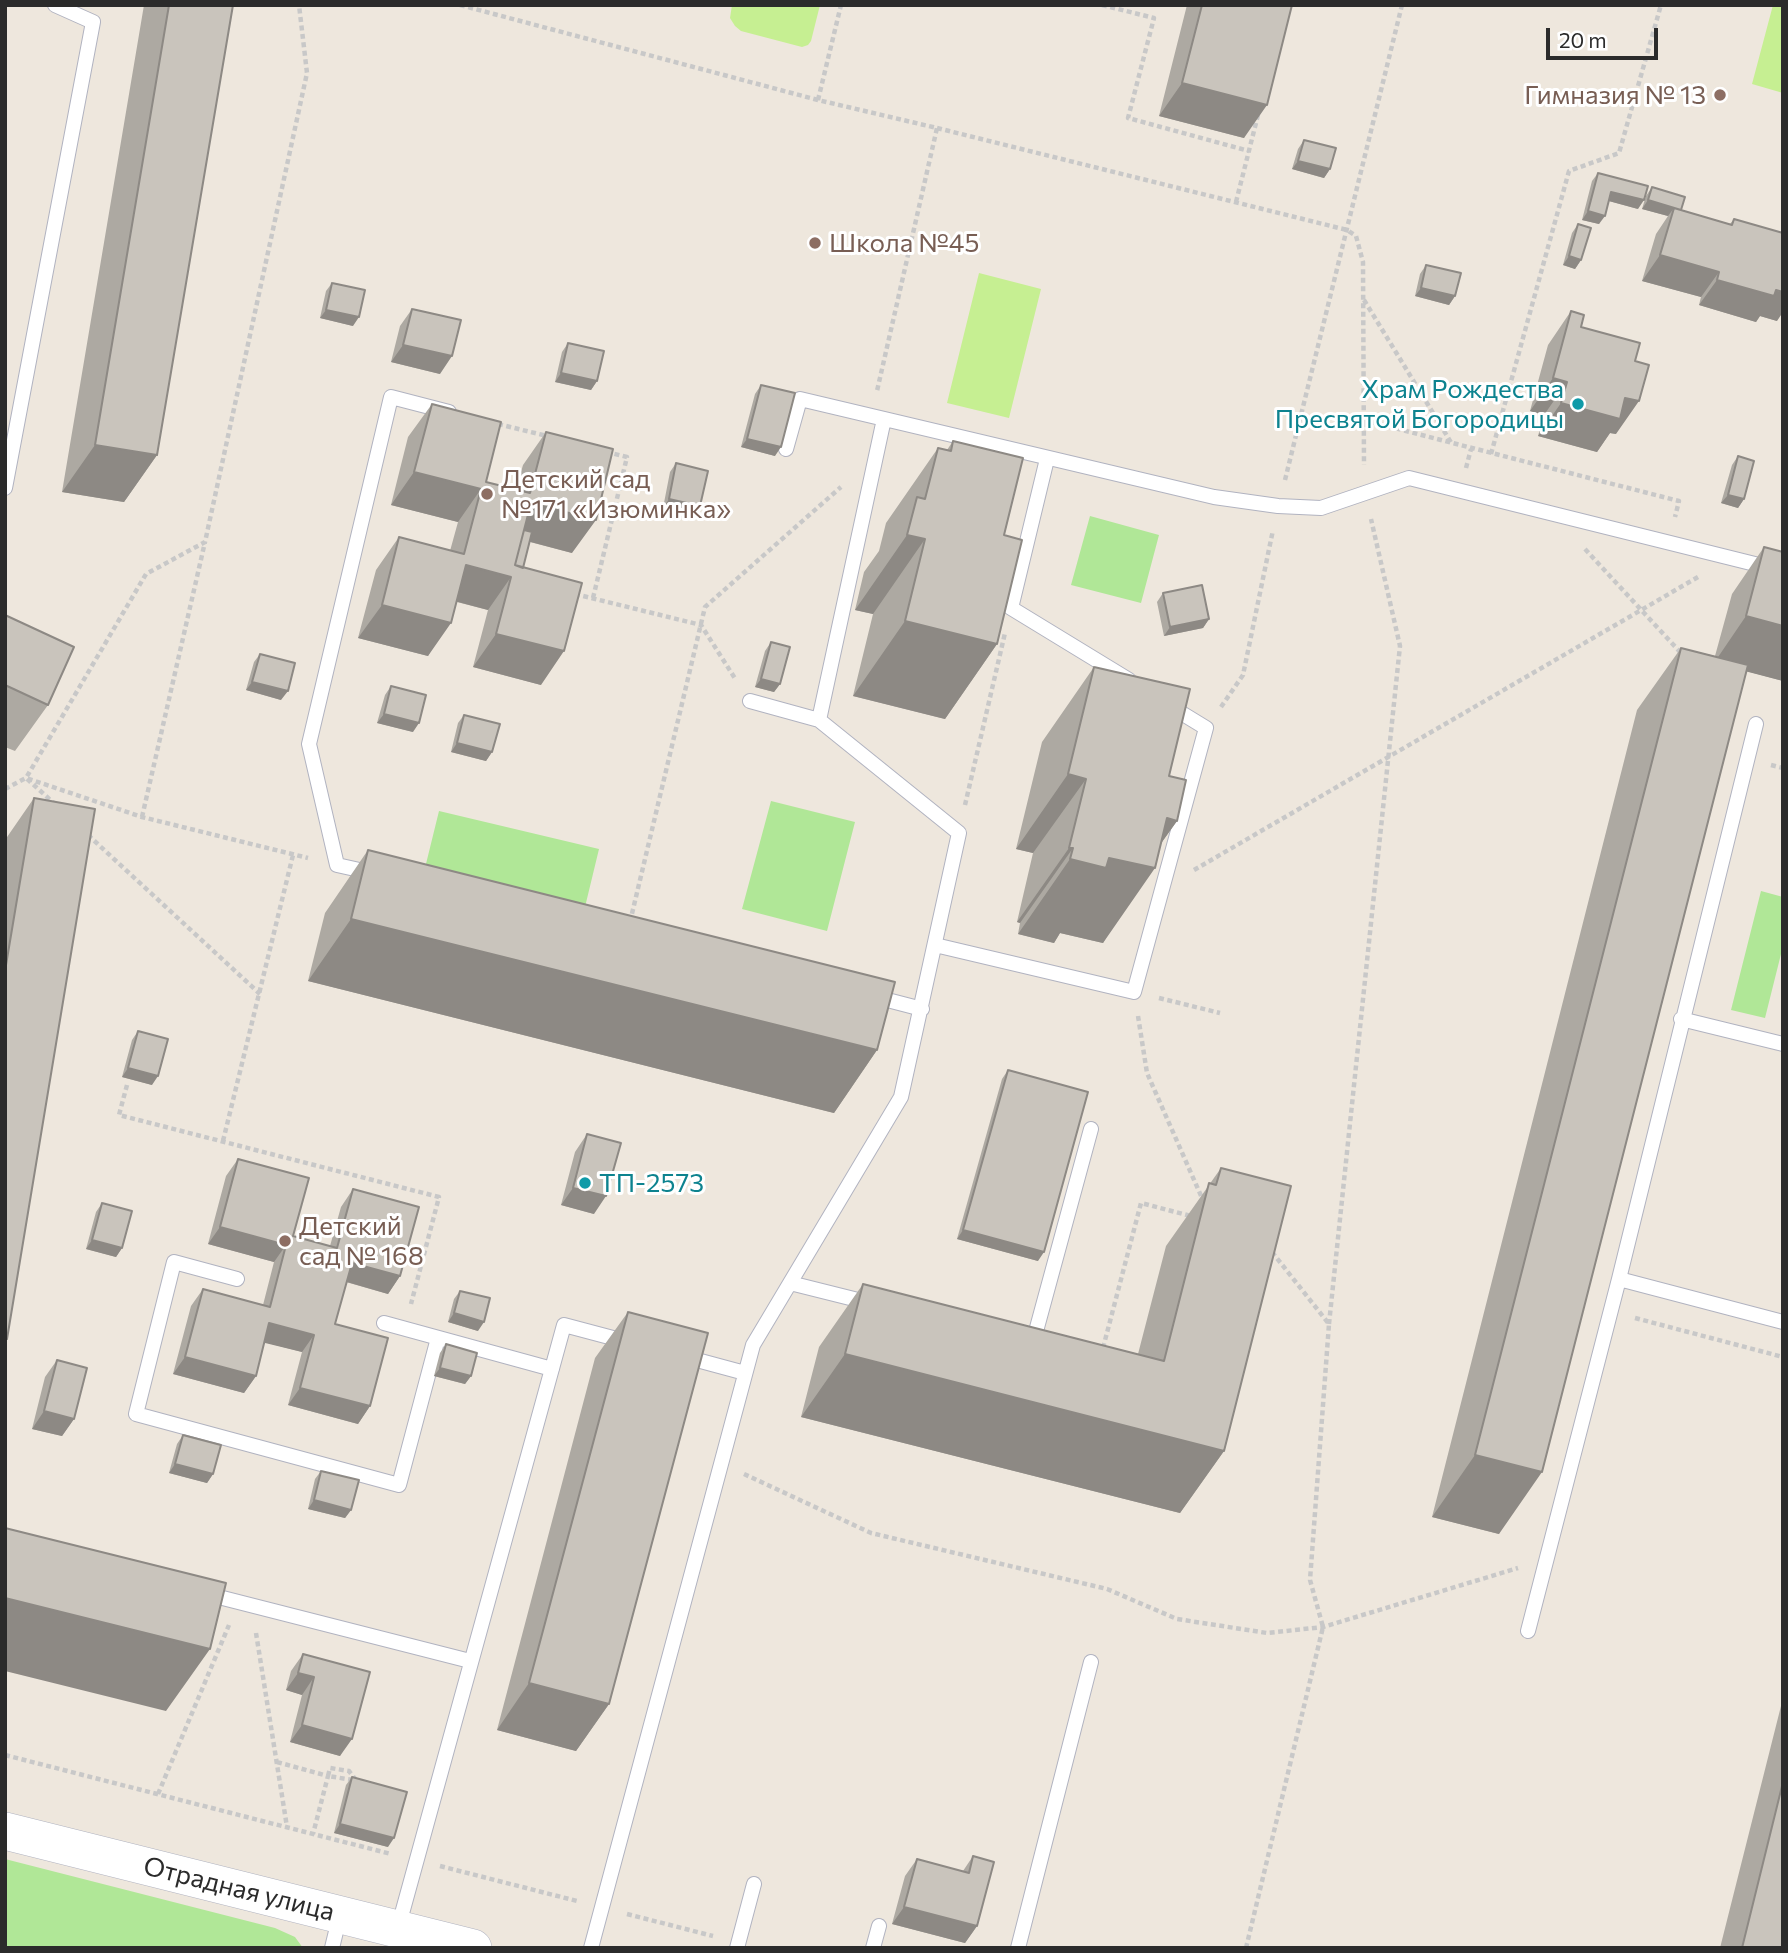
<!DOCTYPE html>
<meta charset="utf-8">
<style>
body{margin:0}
#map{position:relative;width:1788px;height:1953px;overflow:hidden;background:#eee7dd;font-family:Commissioner,sans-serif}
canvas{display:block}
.frame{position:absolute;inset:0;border:7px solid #2b2b2b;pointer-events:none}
.scale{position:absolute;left:1546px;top:28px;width:112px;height:32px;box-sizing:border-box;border:4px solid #2b2b2b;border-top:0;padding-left:9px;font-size:21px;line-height:24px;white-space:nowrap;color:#2b2b2b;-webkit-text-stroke:5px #fff;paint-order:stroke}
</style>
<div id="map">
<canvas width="1788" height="1953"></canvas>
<div class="frame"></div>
<div class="scale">20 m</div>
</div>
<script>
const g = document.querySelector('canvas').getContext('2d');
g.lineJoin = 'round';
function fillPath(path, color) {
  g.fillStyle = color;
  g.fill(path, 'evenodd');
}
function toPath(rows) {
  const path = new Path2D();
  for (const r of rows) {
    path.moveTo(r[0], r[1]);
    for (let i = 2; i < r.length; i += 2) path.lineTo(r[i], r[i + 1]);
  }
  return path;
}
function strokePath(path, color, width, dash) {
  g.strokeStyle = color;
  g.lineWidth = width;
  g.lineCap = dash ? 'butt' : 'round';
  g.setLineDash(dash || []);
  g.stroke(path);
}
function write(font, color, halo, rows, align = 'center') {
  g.font = font + ' Commissioner,sans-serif';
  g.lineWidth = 6;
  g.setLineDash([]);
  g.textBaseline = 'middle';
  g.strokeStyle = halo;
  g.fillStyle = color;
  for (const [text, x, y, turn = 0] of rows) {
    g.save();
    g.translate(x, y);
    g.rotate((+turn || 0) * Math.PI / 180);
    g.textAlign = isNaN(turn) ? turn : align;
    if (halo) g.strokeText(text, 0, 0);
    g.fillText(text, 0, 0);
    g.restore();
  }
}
fillPath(toPath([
 [1090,516,1159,535,1141,603,1071,585],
 [771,801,855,822,827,931,742,909],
 [439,811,599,849,585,907,425,868],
 [1761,891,1783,897,1783,946,1765,1018,1731,1010],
 [5,1859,275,1928,295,1937,303,1948,5,1948]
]), '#b0e797');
fillPath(toPath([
 [732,5,820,5,811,41,808,45,802,47,741,31,735,26,730,18],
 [1773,5,1783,5,1783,93,1752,84],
 [979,273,1041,289,1009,418,947,403]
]), '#c6ef92');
const service = toPath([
 [786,449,800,399,1214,497,1278,506,1321,508,1409,478,1783,571],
 [1047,459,1011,608,1129,680],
 [5,488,93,22,55,5],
 [750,701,819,720],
 [373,873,337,865,309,744,391,397,449,412],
 [935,945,1134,992,1206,728,1170,706],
 [872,996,922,1009],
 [1681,1019,1783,1044],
 [237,1279,174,1262,136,1414,399,1485,438,1338],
 [1619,1279,1783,1322],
 [790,1283,870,1303],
 [384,1323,552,1369],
 [1032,1346,1091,1129],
 [682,1356,745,1373],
 [203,1593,470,1661],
 [1528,1631,1619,1279,1756,724],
 [398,1928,564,1325,628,1342],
 [332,1948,340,1915],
 [591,1948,753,1345,901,1097,959,833,819,720,884,419],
 [737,1948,754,1884],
 [873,1948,879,1926],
 [1018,1948,1091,1662]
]);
const tertiary = toPath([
 [5,1831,473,1948]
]);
strokePath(service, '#b1b3c0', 16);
strokePath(tertiary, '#b1b3c0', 38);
strokePath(toPath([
 [460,5,818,100,937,128,877,391],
 [1102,5,1154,18,1128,118,1249,151],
 [818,100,841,5],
 [937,128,1331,226,1347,230,1356,236,1363,262,1364,465],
 [1236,202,1258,115],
 [1364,300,1452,444],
 [1363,420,1679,501,1675,517],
 [498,424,547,436],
 [1491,454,1569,171,1619,153,1661,5],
 [1466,468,1471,449],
 [1285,480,1402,5],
 [1585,549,1681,653],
 [575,594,701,625,736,680],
 [593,598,627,457,607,452],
 [1221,707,1243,675,1273,530],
 [1771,765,1783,768],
 [5,789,26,778,142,817,308,858],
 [56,805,26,778,146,574,205,542,307,73,299,5],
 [965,805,1005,633],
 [142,817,205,542],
 [88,835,260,994],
 [1194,870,1698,577],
 [630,922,705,607,841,487],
 [1159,998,1220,1013],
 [1138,1016,1147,1073,1202,1198],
 [127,1085,119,1115,439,1197,411,1304],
 [223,1141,293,855],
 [1635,1318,1783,1357],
 [1329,1324,1400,646,1371,519],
 [1103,1348,1141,1203,1191,1216],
 [744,1474,871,1533,1107,1589,1177,1619,1267,1633,1323,1627,1518,1568],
 [256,1633,287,1827],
 [5,1755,391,1854],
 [277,1762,328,1776,313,1834],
 [353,1780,328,1776,330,1768,349,1771,356,1780],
 [158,1794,229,1625],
 [440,1866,577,1901],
 [627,1914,713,1936],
 [1246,1948,1323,1627,1310,1580,1329,1324,1272,1252]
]), '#c8c8c8', 4.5, [5, 3.5]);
strokePath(service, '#fff', 14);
strokePath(tertiary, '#fff', 37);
fillPath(toPath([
 [144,5,233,5,157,455,124,502,62,492],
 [1187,5,1292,5,1244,138,1159,116],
 [1304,140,1330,169,1324,178,1292,169,1298,149],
 [1598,173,1638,209,1609,201,1599,224,1582,220,1592,181],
 [1652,187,1681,210,1730,224,1734,219,1777,321,1760,316,1756,322,1699,305,1701,297,1642,281,1656,234,1668,216,1642,209,1646,196],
 [1578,224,1581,260,1575,269,1563,265,1572,233],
 [1426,265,1455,296,1449,305,1415,296,1420,274],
 [332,283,353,326,320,318,326,291],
 [412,309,440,374,391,362,400,326],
 [1571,311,1581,327,1616,434,1610,433,1597,452,1538,436,1544,415,1530,411,1548,345],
 [568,343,597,381,591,390,555,382,562,352],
 [761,385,775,456,741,447,755,394],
 [432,404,486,482,516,489,523,465,546,432,572,553,530,542,523,568,541,685,473,667,488,610,457,602,428,656,358,638,376,570,399,537,450,551,458,522,391,505,408,437],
 [953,441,1004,535,997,644,945,719,853,696,873,614,855,610,864,572,879,551,886,523,938,448,947,450],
 [1738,456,1744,499,1738,508,1721,503,1732,465],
 [676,463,694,514,663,508,670,472],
 [1764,547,1783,552,1783,681,1746,671,1499,1534,1432,1517,1637,710,1681,648,1715,656,1732,594],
 [1163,593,1209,619,1203,628,1164,636,1157,602],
 [5,615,48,705,15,751,5,747],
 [771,642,780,684,774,692,755,687,765,651],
 [260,654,281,700,246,690,254,662],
 [1094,667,1169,776,1177,821,1161,843,1103,943,1060,933,1054,943,1018,934,1020,923,1017,922,1033,853,1016,849,1042,742],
 [391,686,413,732,377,723,385,695],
 [464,715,492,752,486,761,451,752,458,723],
 [34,798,7,1339,5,1341,5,840],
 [368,850,877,1050,834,1113,308,981,325,913],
 [138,1031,152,1085,122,1077,132,1040],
 [1008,1070,1038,1261,957,1239,1002,1079],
 [587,1134,594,1214,561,1205,575,1152],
 [238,1159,293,1236,330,1246,341,1207,353,1189,400,1276,388,1294,346,1282,335,1324,370,1406,358,1424,288,1405,302,1352,264,1342,256,1376,244,1393,173,1374,191,1306,203,1289,263,1305,274,1262,208,1244,226,1176],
 [1221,1168,1224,1451,1180,1513,801,1417,819,1347,863,1284,1138,1354,1166,1246],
 [102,1203,122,1248,116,1257,86,1249,96,1212],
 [460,1291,478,1331,448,1322,454,1299],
 [628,1312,609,1704,576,1751,497,1730,595,1358],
 [446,1344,471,1376,465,1384,434,1376,440,1353],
 [57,1360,74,1419,62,1436,32,1429,45,1377],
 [183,1435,213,1474,207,1483,169,1473,177,1444],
 [321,1471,351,1510,345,1518,308,1509,315,1479],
 [303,1654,370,1672,340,1756,290,1742,302,1695,286,1690,291,1671],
 [1783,1698,1783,1948,1720,1948],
 [352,1777,388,1847,334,1833,346,1785],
 [973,1856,977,1926,965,1943,892,1924,905,1876,917,1859,963,1871]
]), '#ada9a2');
fillPath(toPath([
 [1182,83,1267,105,1244,138,1159,116],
 [1298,161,1330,169,1324,178,1292,169],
 [1611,192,1644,200,1638,209,1605,200],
 [1648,200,1681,210,1674,208,1668,216,1642,209],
 [1588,211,1605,216,1599,224,1582,220],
 [1660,255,1719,272,1701,297,1642,281],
 [1569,256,1581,260,1575,269,1563,265],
 [1717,280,1783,292,1783,312,1777,321,1760,316,1756,322,1699,305],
 [1421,288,1455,296,1449,305,1415,296],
 [326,310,359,317,353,326,320,318],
 [403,345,452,356,440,374,391,362],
 [561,373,597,381,591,390,555,382],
 [1553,378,1567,382,1544,415,1530,411],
 [1625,398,1639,401,1616,434,1610,433,1597,452,1538,436,1561,403],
 [747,439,781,447,775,456,741,447],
 [95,445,157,455,124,502,62,492],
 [414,472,481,489,458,522,391,505],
 [1728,495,1744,499,1738,508,1721,503],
 [669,499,700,506,694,514,663,508],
 [531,503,596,520,572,553,512,537],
 [907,535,925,539,873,614,855,610],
 [466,565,511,577,488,610,443,598],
 [382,605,451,623,428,656,358,638],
 [1746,616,1783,626,1783,681,1714,663],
 [1209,619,1203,628,1164,636,1170,627],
 [905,621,997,644,945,719,853,696],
 [496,634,564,651,541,685,473,667],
 [761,679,780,684,774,692,755,687],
 [252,682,288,691,281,700,246,690],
 [384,714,419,723,413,732,377,723],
 [457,743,492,752,486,761,451,752],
 [1068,774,1086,779,1033,853,1016,849],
 [1167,818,1177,821,1145,866,1155,868,1103,943,1060,933,1054,943,1018,934,1070,859],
 [1069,848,1073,848,1020,923,1017,922],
 [351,919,877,1050,834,1113,308,981],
 [128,1068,158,1076,152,1085,122,1077],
 [573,1188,606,1196,594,1214,561,1205],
 [220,1227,286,1245,274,1262,208,1244],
 [963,1230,1044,1252,1038,1261,957,1239],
 [92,1240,122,1248,116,1257,86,1249],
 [352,1263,400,1276,388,1294,340,1280],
 [454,1313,484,1322,478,1331,448,1322],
 [269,1323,314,1335,302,1352,257,1341],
 [845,1354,1224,1451,1180,1513,801,1417],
 [185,1357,256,1376,244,1393,173,1374],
 [440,1368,471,1376,465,1384,434,1376],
 [300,1388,370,1406,358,1424,288,1405],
 [44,1411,74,1419,62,1436,32,1429],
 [1475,1455,1542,1472,1499,1534,1432,1517],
 [175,1464,213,1474,207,1483,169,1473],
 [314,1500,351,1510,345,1518,308,1509],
 [5,1598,210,1649,166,1711,5,1671],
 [298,1673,314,1677,302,1695,286,1690],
 [529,1683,609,1704,576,1751,497,1730],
 [302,1725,352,1739,340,1756,290,1742],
 [340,1824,394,1838,388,1847,334,1833],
 [904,1907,977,1926,965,1943,892,1924]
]), '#8d8984');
const building = toPath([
 [169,5,233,5,157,455,95,445,169,5],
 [1202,5,1292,5,1267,105,1182,83,1202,5],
 [1304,140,1336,148,1330,169,1298,161,1304,140],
 [1598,173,1648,186,1644,200,1611,192,1605,216,1588,211,1598,173],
 [1652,187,1685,197,1681,210,1648,200,1652,187],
 [1674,208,1732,225,1734,219,1783,233,1783,292,1776,290,1774,296,1717,280,1719,272,1660,255,1674,208],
 [1578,224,1591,228,1581,260,1569,256,1578,224],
 [1426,265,1461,273,1455,296,1421,288,1426,265],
 [332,283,365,290,359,317,326,310,332,283],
 [412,309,461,320,452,356,403,345,412,309],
 [1571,311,1584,315,1581,327,1640,343,1635,361,1649,365,1639,401,1625,398,1620,419,1561,403,1567,382,1553,378,1571,311],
 [568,343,604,351,597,381,561,373,568,343],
 [761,385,795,393,781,447,747,439,761,385],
 [432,404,501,422,486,482,530,493,546,432,613,449,596,520,531,503,515,565,582,583,564,651,496,634,511,577,466,565,451,623,382,605,399,537,464,554,481,489,414,472,432,404],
 [953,441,1023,458,1004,535,1022,540,997,644,905,621,925,539,907,535,917,497,925,499,938,448,951,451,953,441],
 [1738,456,1754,461,1744,499,1728,495,1738,456],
 [676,463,708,471,700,506,669,499,676,463],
 [524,530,532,532,523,568,515,565,524,530],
 [1764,547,1783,552,1783,626,1746,616,1764,547],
 [1202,585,1209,619,1170,627,1163,593,1202,585],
 [5,615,74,647,48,705,5,685,5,615],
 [771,642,790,647,780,684,761,679,771,642],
 [1681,648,1748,665,1542,1472,1475,1455,1681,648],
 [260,654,295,663,288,691,252,682,260,654],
 [1094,667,1190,689,1169,776,1186,780,1177,821,1167,818,1155,868,1109,858,1106,868,1070,859,1073,848,1069,848,1086,779,1068,774,1094,667],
 [391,686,426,695,419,723,384,714,391,686],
 [464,715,500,724,492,752,457,743,464,715],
 [34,798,95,809,7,1339,5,1339,5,971,34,798],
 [368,850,895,982,877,1050,351,919,368,850],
 [138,1031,168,1039,158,1076,128,1068,138,1031],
 [1008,1070,1088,1092,1044,1252,963,1230,1008,1070],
 [587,1134,621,1143,606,1196,573,1188,587,1134],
 [238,1159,309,1178,293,1236,337,1248,353,1189,419,1207,400,1276,352,1263,335,1324,388,1338,370,1406,300,1388,314,1335,269,1323,256,1376,185,1357,203,1289,270,1307,286,1245,220,1227,238,1159],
 [1221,1168,1291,1186,1224,1451,845,1354,863,1284,1164,1361,1209,1183,1216,1185,1221,1168],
 [102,1203,132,1211,122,1248,92,1240,102,1203],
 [460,1291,490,1298,484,1322,454,1313,460,1291],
 [628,1312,708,1333,609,1704,529,1683,628,1312],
 [446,1344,477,1353,471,1376,440,1368,446,1344],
 [57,1360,87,1368,74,1419,44,1411,57,1360],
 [183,1435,221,1445,213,1474,175,1464,183,1435],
 [321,1471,359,1480,351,1510,314,1500,321,1471],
 [5,1528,226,1583,210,1649,5,1598,5,1528],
 [303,1654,370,1672,352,1739,302,1725,314,1677,298,1673,303,1654],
 [352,1777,407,1792,394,1838,340,1824,352,1777],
 [1783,1782,1783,1948,1742,1948,1783,1782],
 [973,1856,994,1862,977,1926,904,1907,917,1859,969,1873,973,1856]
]);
fillPath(building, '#c9c4bc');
strokePath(building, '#8d8984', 2);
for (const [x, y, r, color] of [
 [1720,95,7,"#8d6e63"],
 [815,243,7,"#8d6e63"],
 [1578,404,7,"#0f9aa8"],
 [487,494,7,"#8d6e63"],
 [585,1183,7,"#0f9aa8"],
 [285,1241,7,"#8d6e63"]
]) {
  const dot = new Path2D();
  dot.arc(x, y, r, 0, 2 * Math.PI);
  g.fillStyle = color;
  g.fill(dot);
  strokePath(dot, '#fff', 2.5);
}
write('26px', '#785e54', '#fff', [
 ["Гимназия № 13",1706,95,"right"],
 ["Школа №45",829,243],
 ["Детский сад",501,479],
 ["№171 «Изюминка»",501,509],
 ["Детский",299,1226],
 ["сад № 168",299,1256]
], 'left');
write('26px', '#0d838f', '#fff', [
 ["Храм Рождества",1564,389],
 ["Пресвятой Богородицы",1564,419],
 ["ТП-2573",599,1183,"left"]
], 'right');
write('26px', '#2b2b2b', '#fff', [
 ["Отрадная улица",239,1889,14]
]);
</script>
